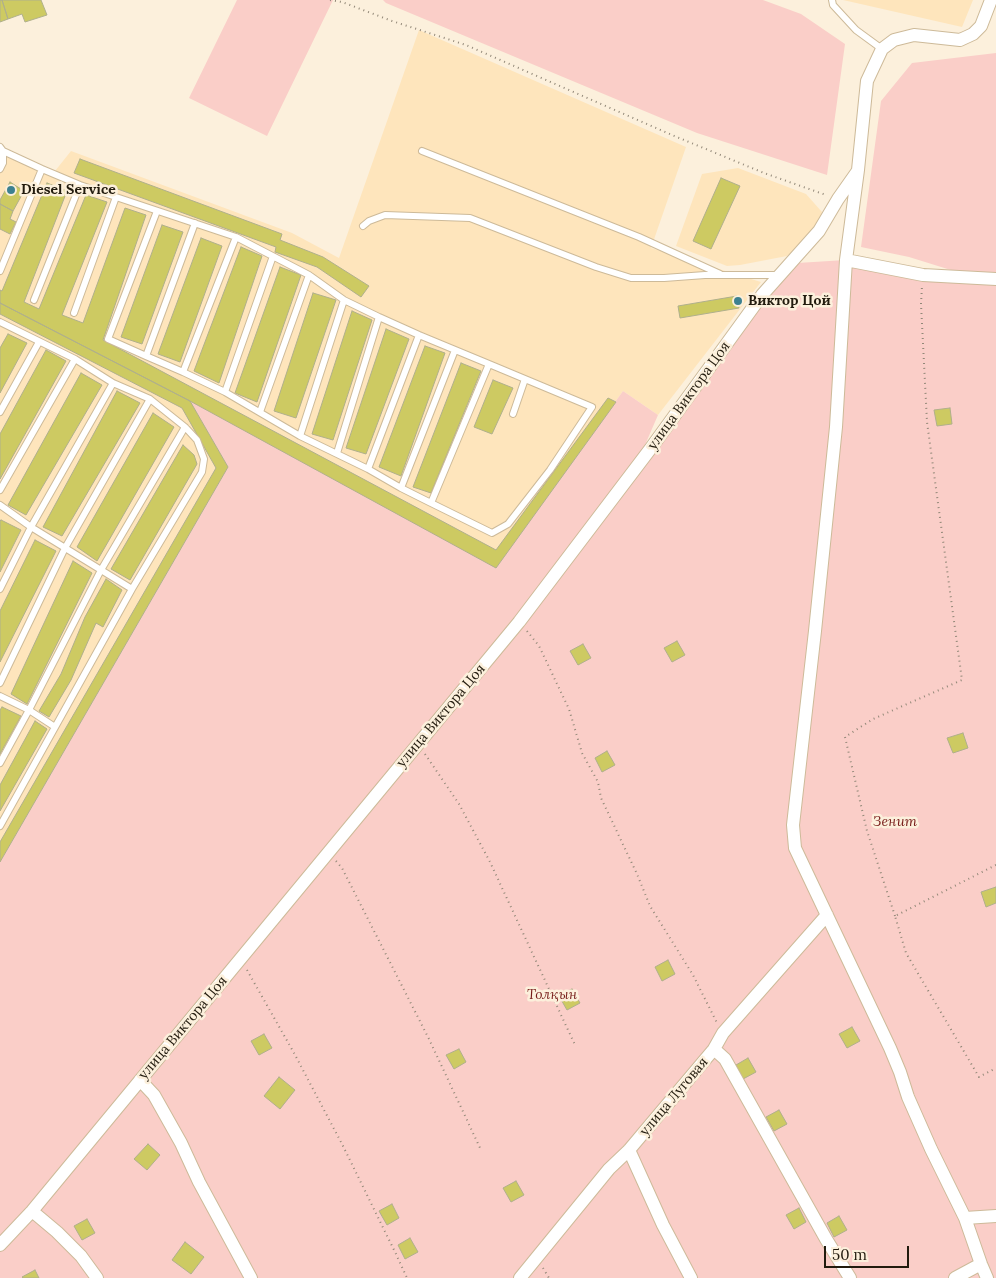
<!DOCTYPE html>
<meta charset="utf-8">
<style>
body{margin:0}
#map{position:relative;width:996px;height:1278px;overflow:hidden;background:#fcf0dc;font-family:Lora,serif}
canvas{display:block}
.scale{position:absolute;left:824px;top:1246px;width:85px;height:22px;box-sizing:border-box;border:2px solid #221b0e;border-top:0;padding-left:6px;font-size:15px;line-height:18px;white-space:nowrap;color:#221b0e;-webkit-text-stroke:4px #fcf0dc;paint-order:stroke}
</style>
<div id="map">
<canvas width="996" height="1278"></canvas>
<div class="scale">50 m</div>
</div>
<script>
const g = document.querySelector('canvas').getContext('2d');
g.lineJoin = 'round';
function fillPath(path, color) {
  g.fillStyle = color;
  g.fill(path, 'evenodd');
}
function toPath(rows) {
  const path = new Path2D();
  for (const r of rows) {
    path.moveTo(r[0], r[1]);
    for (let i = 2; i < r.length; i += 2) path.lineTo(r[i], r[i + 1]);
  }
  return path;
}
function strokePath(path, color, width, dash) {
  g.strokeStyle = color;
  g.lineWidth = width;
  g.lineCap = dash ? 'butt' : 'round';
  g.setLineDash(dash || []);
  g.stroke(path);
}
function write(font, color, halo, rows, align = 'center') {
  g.font = font + ' Lora,serif';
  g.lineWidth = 5;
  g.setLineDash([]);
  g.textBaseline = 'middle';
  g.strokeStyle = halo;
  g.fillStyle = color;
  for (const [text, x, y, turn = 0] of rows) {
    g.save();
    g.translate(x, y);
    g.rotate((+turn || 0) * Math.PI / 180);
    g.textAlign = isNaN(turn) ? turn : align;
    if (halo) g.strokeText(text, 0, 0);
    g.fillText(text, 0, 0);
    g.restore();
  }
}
fillPath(toPath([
 [843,0,973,0,962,27],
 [419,30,686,147,651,248,761,282,658,415,623,391,496,568,191,402,228,467,0,862,0,151,51,176,71,151,292,233,339,258],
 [738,168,806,194,822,212,819,223,799,248,787,256,740,265,727,266,676,246,702,174]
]), '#fee5bc');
fillPath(toPath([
 [237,0,333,0,267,136,189,98],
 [383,0,763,0,801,14,845,44,827,175,697,133,386,3],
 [996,53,996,274,954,271,909,257,861,247,881,101,912,63],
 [846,260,996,279,996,1278,0,1278,0,862,228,467,190,401,496,567,623,391,658,415,645,445,797,263]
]), '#facec8');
const building = toPath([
 [0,0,2,0,8,19,0,22,0,0],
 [2,0,41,0,47,15,25,22,22,14,8,19,2,0],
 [80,159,282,234,280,240,323,257,369,286,361,297,317,267,275,252,276,247,74,173,80,159],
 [721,178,740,186,711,249,693,241,721,178],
 [10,182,24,191,13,211,0,204,0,200,10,182],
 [47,183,67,191,24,302,39,309,86,195,107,202,62,315,83,323,125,208,146,215,103,340,496,550,608,398,616,402,496,568,190,401,0,303,0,290,2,291,47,183],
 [0,204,13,211,10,219,16,222,10,234,0,229,0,204],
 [162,225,183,232,142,344,121,337,162,225],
 [201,238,222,246,180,362,158,354,201,238],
 [241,247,262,256,219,383,194,371,241,247],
 [280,267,301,275,257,402,235,393,280,267],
 [313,293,336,300,296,418,274,411,313,293],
 [737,296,739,308,680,318,678,306,737,296],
 [0,303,190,401,228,467,0,862,0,842,216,468,182,408,0,314,0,303],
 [352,311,372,320,333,440,312,434,352,311],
 [386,329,409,339,366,454,346,448,386,329],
 [8,334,27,343,0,393,0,348,8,334],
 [425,346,445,353,401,476,379,467,425,346],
 [46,350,66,361,0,479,0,434,46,350],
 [461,363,481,371,431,493,413,487,461,363],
 [81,373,102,385,26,515,8,505,81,373],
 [493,380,513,388,492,434,474,427,493,380],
 [117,391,140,403,62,536,43,527,117,391],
 [950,408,952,424,937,426,934,410,950,408],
 [153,413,174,427,97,561,77,547,153,413],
 [183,445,194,455,197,464,130,580,111,569,183,445],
 [1,520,21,530,0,572,0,521,1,520],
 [35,540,56,551,0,662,0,611,35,540],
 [73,561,92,573,27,704,11,694,73,561],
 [106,579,122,590,103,627,96,623,71,680,49,717,39,711,61,674,85,617,106,579],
 [677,641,685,655,672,662,664,648,677,641],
 [583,644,591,658,578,665,570,651,583,644],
 [2,707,21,716,0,754,0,710,2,707],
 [35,721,47,729,0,811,0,785,35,721],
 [963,733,968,748,953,753,947,738,963,733],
 [607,751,615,765,602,772,595,758,607,751],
 [996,887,996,903,986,907,981,892,996,887],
 [668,960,675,974,662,981,655,967,668,960],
 [572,989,580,1003,567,1010,559,996,572,989],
 [852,1027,860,1041,847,1048,839,1034,852,1027],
 [264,1034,272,1048,259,1055,251,1041,264,1034],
 [459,1049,466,1062,454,1069,446,1055,459,1049],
 [748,1058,756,1072,743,1079,736,1065,748,1058],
 [279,1077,295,1090,280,1109,264,1096,279,1077],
 [779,1110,787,1124,774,1131,766,1117,779,1110],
 [148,1144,160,1155,147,1170,134,1159,148,1144],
 [516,1181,524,1195,511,1202,503,1188,516,1181],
 [392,1204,399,1218,387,1225,379,1211,392,1204],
 [799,1208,806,1222,794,1229,786,1215,799,1208],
 [839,1216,847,1230,834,1237,827,1223,839,1216],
 [87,1219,95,1233,82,1240,74,1226,87,1219],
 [410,1238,418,1252,405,1259,398,1245,410,1238],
 [185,1242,204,1257,191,1274,172,1260,185,1242],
 [35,1270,39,1278,23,1278,22,1277,35,1270]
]);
fillPath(building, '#cdca62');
strokePath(building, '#b0b08c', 1);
const service = toPath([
 [832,0,833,5,856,30,882,49],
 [0,147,3,151,42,169,80,185,236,237,309,275,344,300,379,317,419,335,489,364,592,407,550,470,508,524,492,533,431,503,489,364],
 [422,151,639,237,720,274],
 [0,169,3,163,3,151],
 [157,211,108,339,146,356,183,372,225,392,300,436,368,469,401,488,455,350],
 [363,226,369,221,385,215,470,218,596,267,631,278,664,278,705,275,778,275],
 [0,271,42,169],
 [34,300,80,185],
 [74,313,116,197],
 [0,322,75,359,113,383,150,399,185,427,197,440,204,459,202,472,132,589,31,527,0,505],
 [146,356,195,223],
 [183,372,236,237],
 [225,392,273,256],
 [0,412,39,342],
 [260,412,309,275],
 [513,414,525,379],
 [300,436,344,300],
 [337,453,379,317],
 [368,469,419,335],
 [401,488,431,503],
 [0,490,75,359],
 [0,589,31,527,113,383],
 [0,683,65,548,150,399],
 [0,696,29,710,55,727],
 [0,763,29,710,101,570,185,427],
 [0,826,132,589]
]);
const minor = toPath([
 [846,260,923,275,996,279],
 [714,1049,725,1059,826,1239,850,1278],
 [140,1080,154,1095,181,1143,199,1182,251,1278],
 [629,1150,663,1225,691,1278],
 [32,1211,57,1232,81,1256,97,1278],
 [965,1218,996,1216],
 [0,1245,32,1211,519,622,651,448,762,295,819,231,838,199,857,172],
 [520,1278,609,1169,629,1150,714,1049,723,1033,827,915],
 [955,1278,981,1264],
 [987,1278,981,1264,965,1218,931,1149,908,1097,900,1072,890,1048,795,848,793,825,815,631,836,427,846,260,858,170,867,81,882,49,894,40,914,35,960,40,973,34,981,26,991,0]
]);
strokePath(service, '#cdba99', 8);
strokePath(minor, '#cdba99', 14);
strokePath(toPath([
 [330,0,342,2,392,21,466,45,672,135,764,173,826,195],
 [527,631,539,646,569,709,582,753,598,782,601,798,637,874,650,906,693,975,717,1023],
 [425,754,459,804,490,862,575,1045],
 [336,861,342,868,429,1039,481,1150],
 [996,865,895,916,906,953,979,1077,996,1068],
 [895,916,867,831,845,737,873,719,962,680,927,422,921,304,922,286],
 [247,970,294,1053,342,1144,396,1254,407,1278],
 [543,1268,549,1278]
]), '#928878', 2, [1, 4]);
strokePath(service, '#fff', 6);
strokePath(minor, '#fff', 12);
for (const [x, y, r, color] of [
 [11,190,5,"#3d8190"],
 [738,301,5,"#3d8190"]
]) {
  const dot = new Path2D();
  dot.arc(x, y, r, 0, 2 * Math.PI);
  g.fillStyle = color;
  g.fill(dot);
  strokePath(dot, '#fcf0dc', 2);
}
write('bold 14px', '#221b0e', '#fcf0dc', [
 ["Diesel Service",21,190],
 ["Виктор Цой",748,301]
], 'left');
write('14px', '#221b0e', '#fcf0dc', [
 ["улица Виктора Цоя",689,396,-54],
 ["улица Виктора Цоя",441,716,-50],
 ["улица Виктора Цоя",183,1028,-50],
 ["улица Луговая",674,1097,-50]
]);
write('italic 14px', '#771c19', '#fcf0dc', [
 ["Зенит",895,822],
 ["Толқын",552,995]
]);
</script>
